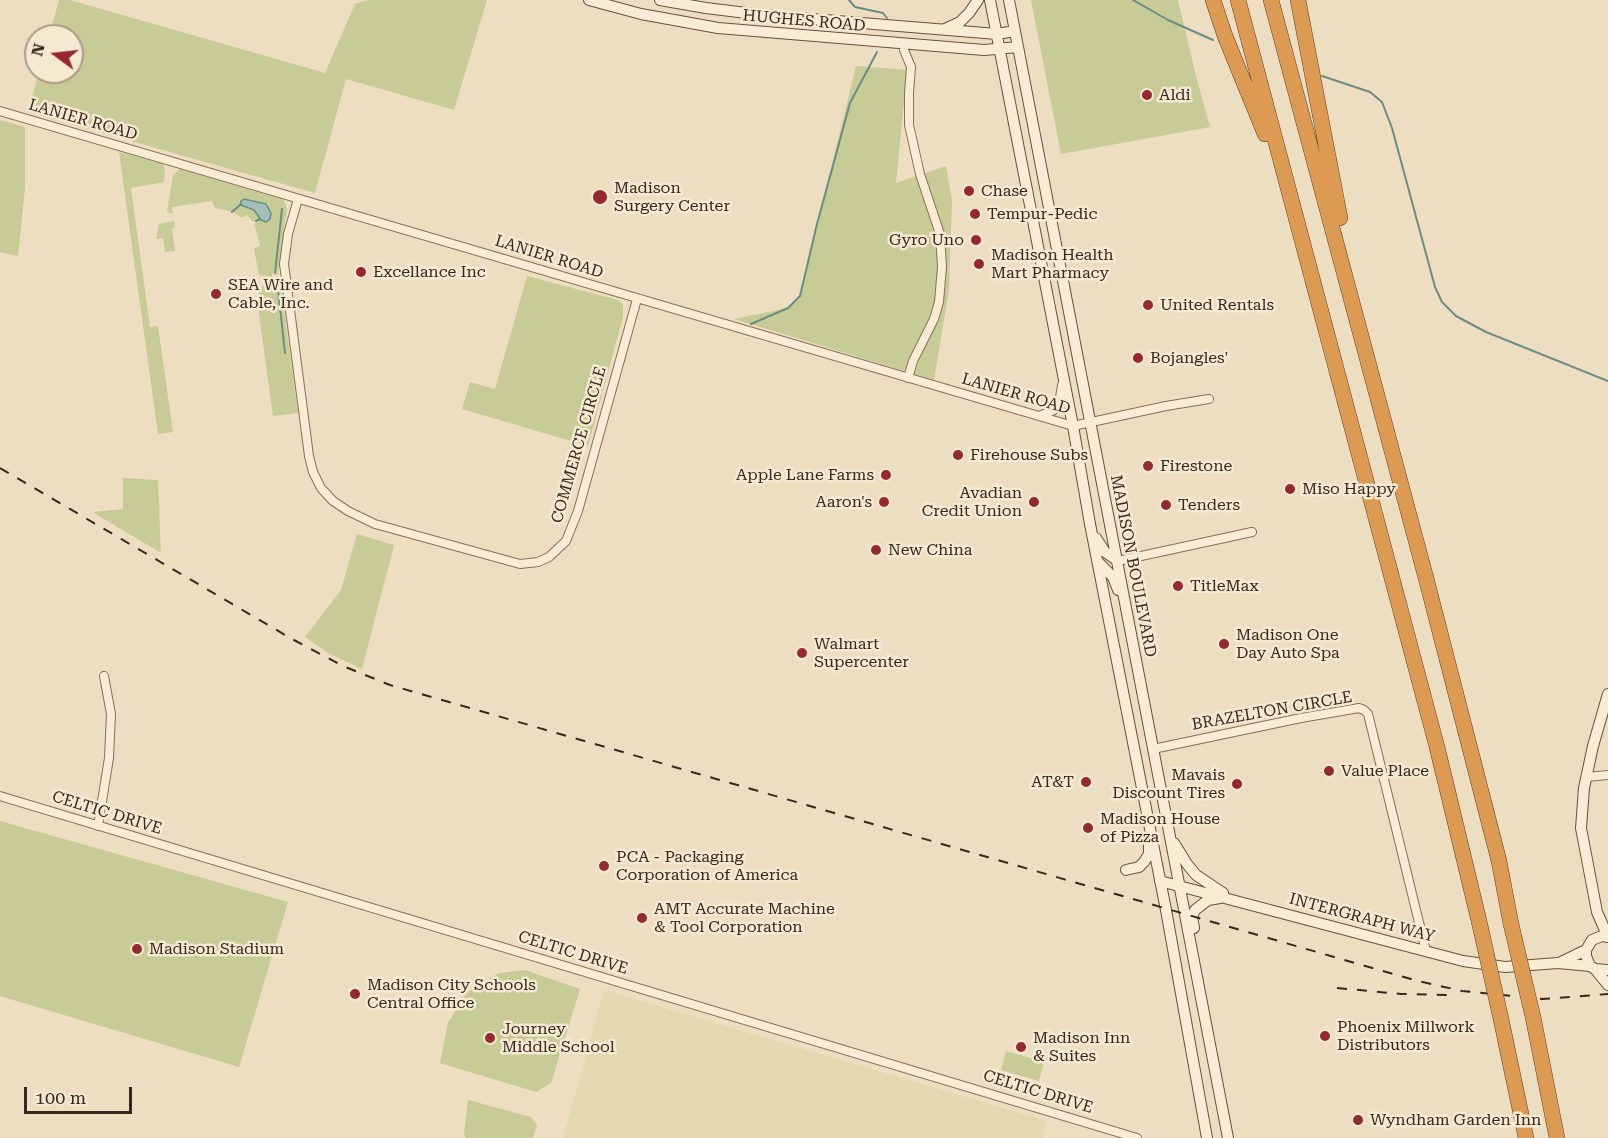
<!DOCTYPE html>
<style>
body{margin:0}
#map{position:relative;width:1608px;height:1138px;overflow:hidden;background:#eddec1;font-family:"Roboto Serif",serif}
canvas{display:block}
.north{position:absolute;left:24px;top:24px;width:60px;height:60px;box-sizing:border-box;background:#f5e9d1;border:2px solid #a99c89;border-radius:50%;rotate:285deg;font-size:16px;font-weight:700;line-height:24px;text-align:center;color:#37281d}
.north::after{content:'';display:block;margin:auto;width:21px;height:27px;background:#95292f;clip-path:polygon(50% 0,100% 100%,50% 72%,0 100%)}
.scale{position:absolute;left:24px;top:1087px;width:108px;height:27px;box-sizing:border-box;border:3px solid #37281d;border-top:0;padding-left:8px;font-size:18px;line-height:21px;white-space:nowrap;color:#37281d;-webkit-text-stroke:4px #f5e9d1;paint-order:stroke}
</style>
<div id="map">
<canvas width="1608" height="1138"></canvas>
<div class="north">N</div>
<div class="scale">100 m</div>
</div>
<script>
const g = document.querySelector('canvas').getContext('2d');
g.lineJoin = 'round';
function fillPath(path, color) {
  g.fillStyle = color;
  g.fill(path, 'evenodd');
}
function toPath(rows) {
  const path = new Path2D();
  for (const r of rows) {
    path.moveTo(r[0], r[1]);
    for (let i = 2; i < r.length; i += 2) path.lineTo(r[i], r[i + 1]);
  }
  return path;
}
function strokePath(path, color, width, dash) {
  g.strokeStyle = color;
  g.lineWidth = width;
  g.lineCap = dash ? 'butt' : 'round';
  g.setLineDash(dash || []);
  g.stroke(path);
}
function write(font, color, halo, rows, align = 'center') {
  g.font = font + ' "Roboto Serif",serif';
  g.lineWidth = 5;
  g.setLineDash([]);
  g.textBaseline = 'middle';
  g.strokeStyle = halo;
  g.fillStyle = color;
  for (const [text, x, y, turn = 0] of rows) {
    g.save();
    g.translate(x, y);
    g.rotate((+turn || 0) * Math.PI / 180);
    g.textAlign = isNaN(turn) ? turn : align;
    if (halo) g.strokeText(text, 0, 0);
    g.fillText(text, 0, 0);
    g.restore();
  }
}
fillPath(toPath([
 [604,990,1047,1121,1042,1138,563,1138]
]), '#e3d8af');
fillPath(toPath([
 [59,0,70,0,325,73,355,4,369,0,487,0,454,110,346,79,315,193,28,112,39,72,72,72,72,36,49,36],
 [1031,0,1178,0,1196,76,1210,127,1061,154],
 [856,66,907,70,896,183,946,166,952,200,949,289,934,380,734,319,788,308,800,296],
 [0,120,25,127,25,188,18,256,0,252],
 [119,152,163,164,165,171,164,182,131,188,150,327,158,326,173,432,158,434],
 [180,169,284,200,287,208,278,274,273,276,276,274,273,272,272,277,266,277,259,275,254,249,260,245,254,224,257,222,255,220,253,222,247,215,242,218,233,212,215,208,212,201,172,207,173,214,167,212,173,175],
 [174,221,175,228,172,229,175,251,165,252,163,238,156,239,159,224],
 [527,276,618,300,623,304,623,317,588,446,462,409,470,382,495,389],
 [264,285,277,285,281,289,298,413,273,416,257,300,259,291],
 [123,478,158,480,161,553,92,512,123,509],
 [357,534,394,545,362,669,328,653,305,637,341,590],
 [0,821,288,902,239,1067,0,996],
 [525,970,580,989,551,1083,536,1092,440,1063,448,1023,466,993,499,973],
 [1006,1051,1044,1062,1039,1081,1001,1070],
 [468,1100,531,1117,537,1125,533,1138,465,1138,464,1133]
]), '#c7cb95');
const water = toPath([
 [244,199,266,204,271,213,270,219,266,222,261,220,254,210,241,205,241,201,244,199]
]);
fillPath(water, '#a4c0b6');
strokePath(water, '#6b8e84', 1.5);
strokePath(toPath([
 [849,0,855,7,883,13,887,18],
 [1133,0,1168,20,1213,40],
 [1322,76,1370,92,1382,102,1392,128,1435,287,1442,302,1456,316,1486,332,1608,381],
 [232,212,241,204],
 [256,221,260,219],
 [275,273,282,209],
 [278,289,285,353],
 [751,324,788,308,800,296,817,224,850,103,877,52]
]), '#6b8e84', 2);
const street = toPath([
 [904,50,911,67,909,93,909,125,920,174,940,234,942,267,939,302,934,319,913,361,908,378],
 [0,111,1073,426,1166,406,1209,399],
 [298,199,288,234,284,264,309,456,313,472,321,488,333,501,348,511,375,524,520,564,538,562,549,557,566,541,578,511,637,299],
 [1039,416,1054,410,1059,404,1062,385],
 [1118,561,1252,532],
 [1153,749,1301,718,1359,708,1364,710,1368,714,1426,951],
 [1586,777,1608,775],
 [0,796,1137,1138],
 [98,826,109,758,111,714,104,676]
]);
const secondary = toPath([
 [589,0,641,14,718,28,984,50,1018,47],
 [660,0,706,8,763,15,997,34,1015,31],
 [990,0,1073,426,1090,524,1166,910,1207,1138],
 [1009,0,1228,1138],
 [945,29,960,22,969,13,978,0],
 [1096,538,1105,552,1118,561],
 [1098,562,1113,577,1118,590],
 [1174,843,1187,864,1196,875,1223,893],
 [1126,870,1139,867,1144,862,1149,854,1149,844],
 [1160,881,1463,961,1505,967,1558,963,1590,966],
 [1194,928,1192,917,1195,910,1208,900,1220,898],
 [1608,937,1597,912,1581,828,1584,788,1593,746,1608,694],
 [1608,937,1602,936,1592,940,1586,950,1586,956,1590,966,1595,969,1608,970],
 [1559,963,1586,950],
 [1595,969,1608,985]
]);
const highway = toPath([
 [1213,0,1225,36,1265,134],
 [1238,0,1437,747,1479,921],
 [1271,0,1426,578,1499,861,1511,924],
 [1298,0,1340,218],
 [1533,1017,1557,1138],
 [1501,1019,1526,1138]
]);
strokePath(street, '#876f59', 10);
strokePath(secondary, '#68503c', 12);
strokePath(highway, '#543e2d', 16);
strokePath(street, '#f8ecd4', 8);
strokePath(secondary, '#f8ecd4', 10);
strokePath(highway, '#dd9a52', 15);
strokePath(toPath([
 [0,468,292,639,343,666,390,685,1414,980,1462,991,1542,999,1608,994],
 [1337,988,1401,994,1453,995]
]), '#37281d', 2, [10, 10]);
const highwayBridge = toPath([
 [1479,921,1501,1019],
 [1511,924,1533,1017]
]);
strokePath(highwayBridge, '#543e2d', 16, []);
strokePath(highwayBridge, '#dd9a52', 15);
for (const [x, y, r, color] of [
 [1147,95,6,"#95292f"],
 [969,191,6,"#95292f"],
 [600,197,8,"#95292f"],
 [975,214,6,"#95292f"],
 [976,240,6,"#95292f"],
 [979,264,6,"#95292f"],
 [361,272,6,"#95292f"],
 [216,294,6,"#95292f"],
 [1148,305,6,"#95292f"],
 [1138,358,6,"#95292f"],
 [958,455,6,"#95292f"],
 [1148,466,6,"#95292f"],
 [886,475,6,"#95292f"],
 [1290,489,6,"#95292f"],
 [884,502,6,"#95292f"],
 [1034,502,6,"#95292f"],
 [1166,505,6,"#95292f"],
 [876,550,6,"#95292f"],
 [1178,586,6,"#95292f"],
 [1224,644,6,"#95292f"],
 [802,653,6,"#95292f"],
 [1329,771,6,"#95292f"],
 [1086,782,6,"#95292f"],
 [1237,784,6,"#95292f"],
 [1088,828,6,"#95292f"],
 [604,866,6,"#95292f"],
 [642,918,6,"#95292f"],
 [137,949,6,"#95292f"],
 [355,994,6,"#95292f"],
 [1325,1036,6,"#95292f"],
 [490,1038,6,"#95292f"],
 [1021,1047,6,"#95292f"],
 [1358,1120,6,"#95292f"]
]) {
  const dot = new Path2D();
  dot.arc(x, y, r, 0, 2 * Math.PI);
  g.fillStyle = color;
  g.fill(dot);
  strokePath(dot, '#f5e9d1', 2);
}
write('16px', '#37281d', '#f5e9d1', [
 ["HUGHES ROAD",804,21,5],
 ["LANIER ROAD",83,120,16],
 ["LANIER ROAD",549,257,17],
 ["LANIER ROAD",1016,394,16],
 ["COMMERCE CIRCLE",579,445,-74],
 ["MADISON BOULEVARD",1133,566,79],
 ["BRAZELTON CIRCLE",1272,711,-10],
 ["CELTIC DRIVE",107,813,17],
 ["INTERGRAPH WAY",1362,918,15],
 ["CELTIC DRIVE",573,953,17],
 ["CELTIC DRIVE",1038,1092,17]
]);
write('16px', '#37281d', '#f5e9d1', [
 ["Aldi",1159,95],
 ["Madison",614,188],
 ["Surgery Center",614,206],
 ["Chase",981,191],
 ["Tempur-Pedic",987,214],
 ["Gyro Uno",964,240,"right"],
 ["Madison Health",991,255],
 ["Mart Pharmacy",991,273],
 ["Excellance Inc",373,272],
 ["SEA Wire and",228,285],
 ["Cable, Inc.",228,303],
 ["United Rentals",1160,305],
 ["Bojangles'",1150,358],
 ["Firehouse Subs",970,455],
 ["Firestone",1160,466],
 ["Apple Lane Farms",874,475,"right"],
 ["Miso Happy",1302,489],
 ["Avadian",1022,493,"right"],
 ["Credit Union",1022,511,"right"],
 ["Aaron's",872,502,"right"],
 ["Tenders",1178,505],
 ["New China",888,550],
 ["TitleMax",1190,586],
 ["Madison One",1236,635],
 ["Day Auto Spa",1236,653],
 ["Walmart",814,644],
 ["Supercenter",814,662],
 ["Value Place",1341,771],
 ["Mavais",1225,775,"right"],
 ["Discount Tires",1225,793,"right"],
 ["AT&T",1074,782,"right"],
 ["Madison House",1100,819],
 ["of Pizza",1100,837],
 ["PCA - Packaging",616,857],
 ["Corporation of America",616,875],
 ["AMT Accurate Machine",654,909],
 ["& Tool Corporation",654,927],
 ["Madison Stadium",149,949],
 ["Madison City Schools",367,985],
 ["Central Office",367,1003],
 ["Phoenix Millwork",1337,1027],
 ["Distributors",1337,1045],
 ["Journey",502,1029],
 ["Middle School",502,1047],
 ["Madison Inn",1033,1038],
 ["& Suites",1033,1056],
 ["Wyndham Garden Inn",1370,1120]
], 'left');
</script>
